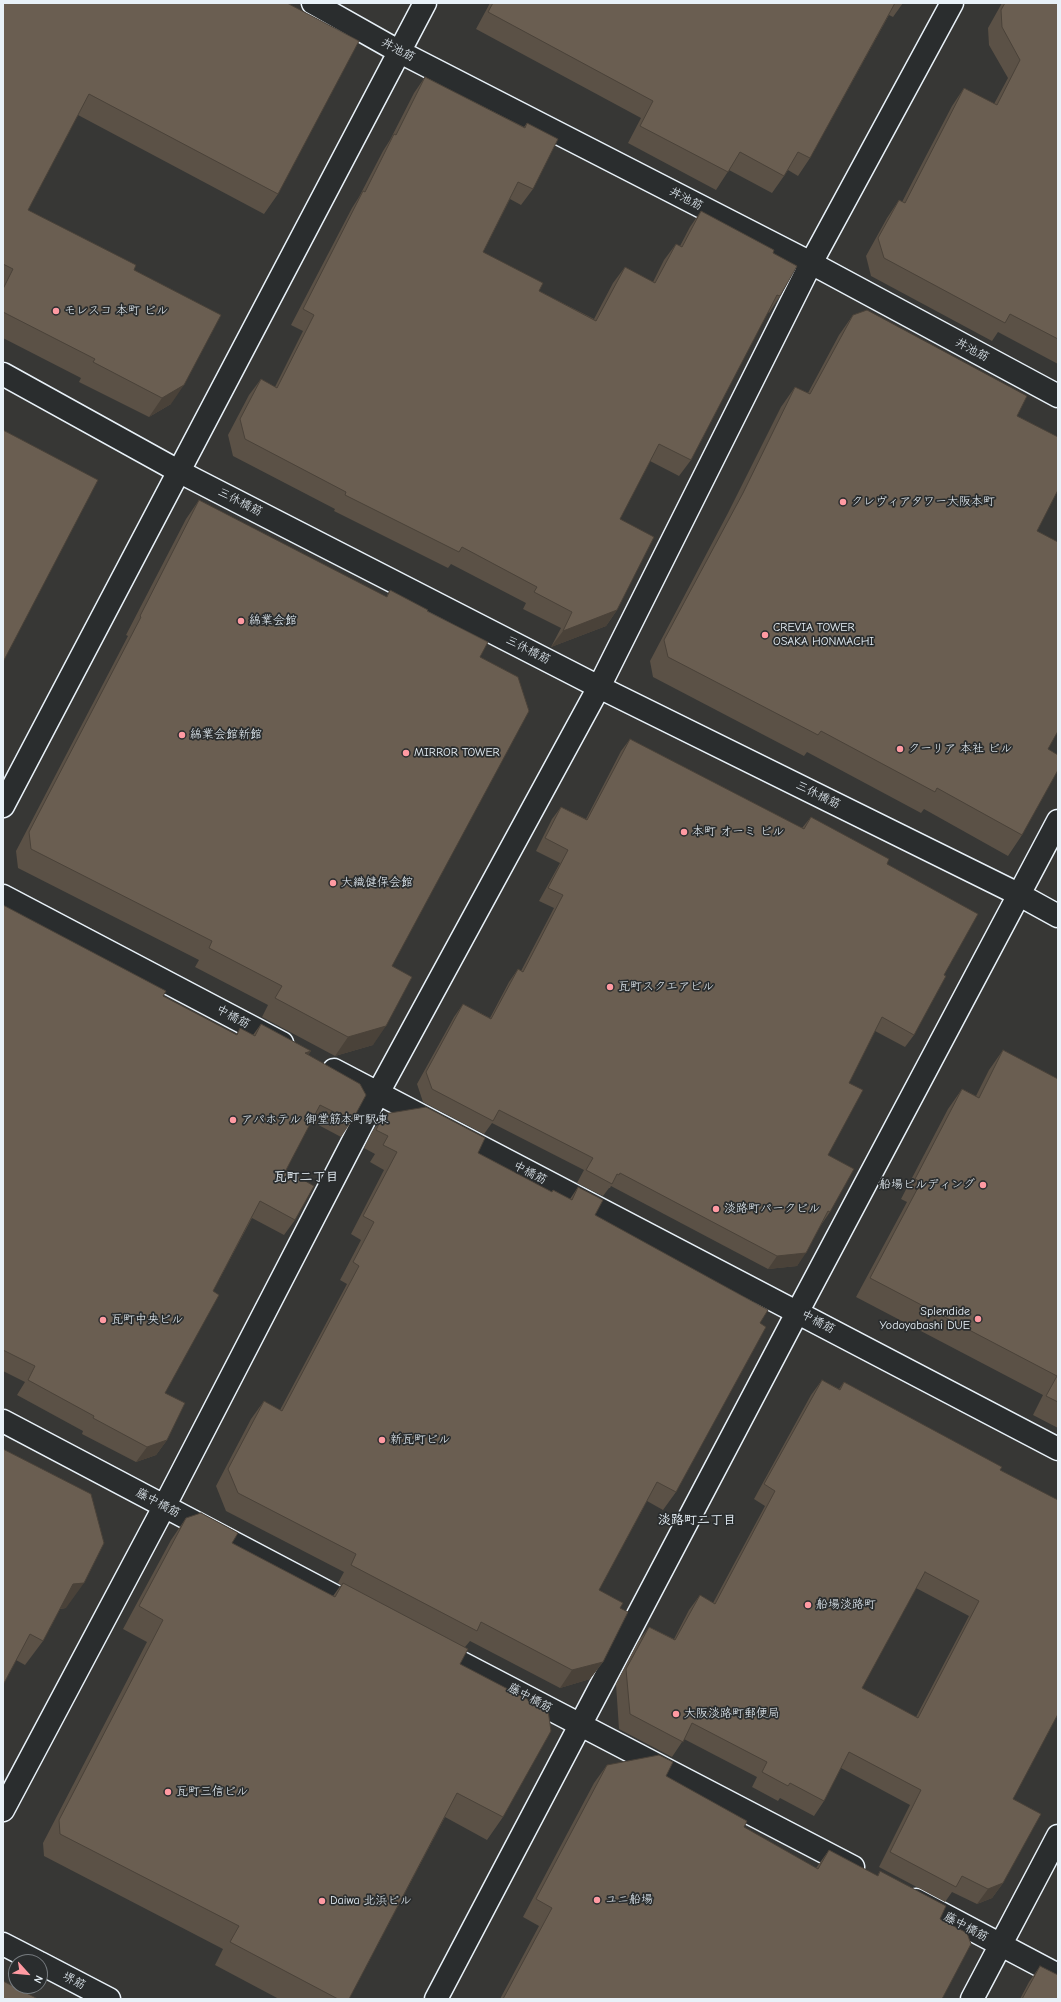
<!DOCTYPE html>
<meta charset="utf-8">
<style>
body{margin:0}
#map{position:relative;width:1061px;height:2002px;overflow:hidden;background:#373735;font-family:"Comic Neue",sans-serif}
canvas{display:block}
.frame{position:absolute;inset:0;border:4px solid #e8f1f8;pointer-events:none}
.north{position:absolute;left:8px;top:1954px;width:40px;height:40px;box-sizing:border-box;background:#2a2d2e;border:1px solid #767b7f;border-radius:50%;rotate:117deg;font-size:11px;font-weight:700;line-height:16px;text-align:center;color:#e8f1f8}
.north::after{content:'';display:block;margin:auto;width:14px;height:18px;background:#ff9aa2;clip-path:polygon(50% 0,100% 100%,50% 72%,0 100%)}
</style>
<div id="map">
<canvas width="1061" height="2002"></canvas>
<div class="frame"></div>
<div class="north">N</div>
</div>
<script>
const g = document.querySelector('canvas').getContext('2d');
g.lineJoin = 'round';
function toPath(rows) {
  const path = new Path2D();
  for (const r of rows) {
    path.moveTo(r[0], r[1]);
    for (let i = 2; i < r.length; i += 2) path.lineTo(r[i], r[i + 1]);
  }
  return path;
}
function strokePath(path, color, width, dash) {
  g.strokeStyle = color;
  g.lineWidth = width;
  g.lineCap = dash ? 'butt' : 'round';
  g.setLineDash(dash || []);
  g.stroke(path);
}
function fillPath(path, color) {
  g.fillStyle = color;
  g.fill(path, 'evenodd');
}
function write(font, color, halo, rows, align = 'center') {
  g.font = font + ' "Comic Neue","Klee One",sans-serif';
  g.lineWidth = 3.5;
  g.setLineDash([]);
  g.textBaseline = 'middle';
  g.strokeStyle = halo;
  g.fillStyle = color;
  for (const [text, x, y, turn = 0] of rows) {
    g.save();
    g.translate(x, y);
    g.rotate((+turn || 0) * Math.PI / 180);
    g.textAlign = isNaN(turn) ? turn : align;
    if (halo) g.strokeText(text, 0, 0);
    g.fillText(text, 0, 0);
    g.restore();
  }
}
const minor = toPath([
 [313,3,398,51,811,263,1058,396],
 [3,374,180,472,599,687,1018,894,1058,916],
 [3,806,425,3],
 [3,896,282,1043],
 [334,1070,1058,1449],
 [3,1421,361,1610],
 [435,1649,853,1867],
 [3,1810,164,1507,378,1093,599,687,811,263,952,3],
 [916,1900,1058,1975],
 [436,1999,798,1311,1058,821],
 [972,1999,1058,1836]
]);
const major = toPath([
 [3,1944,38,1962],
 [40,1963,109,1999]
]);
strokePath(minor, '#e8f1f8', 25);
strokePath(major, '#e8f1f8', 25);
strokePath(minor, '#2a2d2e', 22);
strokePath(major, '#2a2d2e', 22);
fillPath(toPath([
 [3,3,278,194,264,214,78,115,28,210,134,270,171,404,149,417,79,382,81,378,3,338],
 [490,3,903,3,893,17,889,15,810,158,798,176,788,170,784,176,772,193,729,170,716,190,628,143,641,118,476,29],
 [1002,3,1058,3,1058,364,998,332,992,341,871,276,866,256,887,218,899,200,902,202,952,106,964,88,994,104,1008,78,989,45,988,28],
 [425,77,524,127,527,123,533,189,521,205,510,199,483,252,539,291,594,319,613,283,625,267,653,282,664,260,676,244,680,246,690,227,701,211,773,253,780,296,769,313,768,312,691,460,679,476,650,461,620,519,617,610,606,626,551,647,561,628,523,609,526,603,451,564,448,568,334,511,335,509,233,456,228,435,249,395,261,379,275,387,303,331,291,325,352,208,359,197,383,151,390,140,414,93],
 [853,315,1017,416,1037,531,1048,749,1022,835,1008,856,924,809,921,813,807,752,804,756,653,677,650,661,728,513,781,407,795,387,808,393,839,335],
 [199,500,386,597,390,590,427,611,480,657,392,966,373,1045,335,1056,262,1017,268,1005,195,967,199,960,18,868,16,851,128,636,126,635,186,519],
 [630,739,802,828,811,817,887,864,944,975,914,1035,905,1047,875,1031,849,1083,828,1155,830,1212,821,1225,797,1266,768,1269,611,1186,610,1188,609,1188,603,1196,577,1183,584,1170,492,1123,484,1134,423,1102,417,1084,454,1017,463,1004,490,1018,509,982,518,969,521,971,554,908,539,901,560,863,536,851,552,819,561,807,586,819,621,751],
 [3,905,163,996,236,1035,240,1028,253,1035,261,1024,311,1051,308,1055,352,1121,341,1137,311,1121,286,1170,295,1220,284,1235,252,1218,213,1291,165,1393,167,1440,156,1455,136,1462,82,1434,83,1431,17,1395,25,1382,3,1371],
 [1003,1050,1058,1079,1058,1428,1033,1415,1043,1395,856,1297,907,1202,901,1199,948,1109,962,1089,976,1096,989,1070],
 [384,1114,478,1153,552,1192,553,1190,570,1199,578,1187,595,1215,760,1323,676,1492,663,1510,647,1501,599,1590,620,1608,603,1662,590,1679,560,1688,470,1641,465,1647,460,1664,503,1817,487,1840,445,1817,349,1999,279,1999,215,1965,223,1949,44,1856,43,1843,147,1642,123,1629,171,1540,186,1518,232,1543,333,1596,341,1585,338,1583,344,1572,226,1511,216,1486,251,1419,264,1401,280,1410,347,1284,340,1280,361,1240,351,1234,384,1170,370,1162,375,1154,364,1148,372,1132],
 [822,1380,839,1389,844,1382,1000,1470,1013,1799,1003,1883,992,1898,977,1904,952,1892,945,1902,879,1867,910,1805,841,1768,824,1801,814,1816,780,1798,778,1801,752,1787,757,1777,684,1739,672,1757,619,1729,616,1684,638,1642,649,1627,674,1639,689,1610,700,1595,713,1603,765,1506,754,1499,811,1395],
 [916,1588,969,1616,916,1717,862,1688],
 [3,1449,66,1608,60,1609,43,1641,25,1665,16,1660],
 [607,1765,666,1776,744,1827,816,1868,829,1850,877,1876,880,1871,940,1919,942,1999,500,1999,539,1926,523,1917,594,1783],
 [1040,1966,1058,1999,1020,1999,1029,1982]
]), '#5b5146');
fillPath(toPath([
 [184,385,171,404,149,417,162,398],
 [617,610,606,626,551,647,563,631],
 [386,1026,373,1045,335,1056,348,1037],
 [311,1051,301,1066,305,1053],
 [806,1253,797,1266,768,1269,777,1256],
 [167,1440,156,1455,136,1462,147,1447],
 [84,1583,66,1608,55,1609,73,1584],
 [603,1662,590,1679,560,1688,572,1670],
 [1003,1883,992,1898,977,1904,988,1889]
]), '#4a4239');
const building = toPath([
 [3,3,287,3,359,41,278,194,89,94,28,210,136,265,134,270,221,315,184,385,162,398,93,362,95,359,3,312,3,289,13,269,3,264,3,3],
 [493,3,895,3,810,158,798,152,784,176,740,152,728,172,640,126,653,101,488,12,493,3],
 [1005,3,1058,3,1058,339,1010,314,1005,323,884,258,878,238,899,200,905,203,964,88,997,105,1020,60,1002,27,1001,10,1005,3],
 [425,77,525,128,527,123,558,139,533,189,518,182,483,252,543,283,539,291,596,321,625,267,655,283,676,244,682,247,701,211,774,250,773,253,797,266,780,296,777,295,691,460,659,444,620,519,654,537,617,610,563,631,572,612,534,592,537,587,462,547,459,552,345,495,346,492,245,439,240,419,261,379,277,388,314,315,303,309,363,191,365,192,394,134,396,135,425,77],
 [867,310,1027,396,1017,416,1058,437,1058,490,1037,531,1058,542,1058,731,1048,749,1058,755,1058,770,1022,835,937,788,935,792,821,731,818,735,668,657,664,640,743,493,795,387,810,394,853,315,867,310],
 [3,430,98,480,3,662,3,430],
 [199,500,387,597,390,590,428,610,427,611,488,642,480,657,518,677,529,711,392,966,412,977,386,1026,348,1037,275,998,282,986,209,948,212,941,31,849,29,832,141,617,140,616,199,500],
 [630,739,804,829,811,817,889,859,887,864,978,914,944,975,946,976,914,1035,882,1017,849,1083,863,1090,828,1155,854,1169,830,1212,828,1211,806,1253,777,1256,620,1173,619,1175,617,1174,612,1184,586,1170,593,1158,499,1110,493,1121,432,1089,426,1072,463,1004,491,1019,518,969,523,972,563,895,548,888,568,850,545,838,561,807,587,820,630,739],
 [3,905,166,991,163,996,237,1035,240,1028,255,1036,261,1024,311,1051,305,1053,360,1084,366,1095,352,1121,320,1105,286,1170,314,1186,295,1220,260,1201,213,1291,219,1295,165,1393,185,1403,167,1440,147,1447,93,1418,94,1416,28,1380,35,1366,3,1350,3,905],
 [1003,1050,1058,1079,1058,1402,1046,1396,1057,1376,870,1278,921,1182,915,1179,962,1089,979,1098,1003,1050],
 [426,1107,485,1138,478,1153,552,1192,553,1190,572,1200,578,1187,603,1200,595,1215,768,1310,760,1323,766,1327,676,1492,657,1482,599,1590,623,1603,620,1608,628,1612,603,1662,572,1670,481,1622,477,1631,351,1565,356,1554,238,1493,228,1469,264,1401,282,1411,359,1266,353,1262,374,1222,363,1216,397,1152,383,1145,388,1136,376,1130,384,1114,426,1107],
 [822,1380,840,1390,844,1382,1002,1467,1000,1470,1058,1500,1058,1714,1013,1799,1041,1814,1003,1883,988,1889,962,1876,956,1887,890,1852,921,1790,849,1752,824,1801,790,1783,788,1786,762,1772,767,1762,692,1723,683,1742,630,1714,626,1669,649,1627,675,1640,700,1595,715,1604,775,1491,764,1484,822,1380],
 [925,1572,979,1601,918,1718,862,1688,925,1572],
 [3,1449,91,1494,104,1543,84,1583,73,1584,43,1641,30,1634,3,1685,3,1449],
 [201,1513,238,1533,232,1543,335,1597,343,1583,468,1649,460,1664,548,1710,551,1731,503,1817,457,1793,349,1999,338,1999,230,1942,239,1926,60,1834,59,1820,163,1620,139,1606,186,1518,201,1513],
 [659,1755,673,1762,666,1776,747,1821,744,1827,818,1869,829,1850,878,1876,880,1871,946,1906,940,1919,967,1933,971,1944,942,1999,503,1999,552,1908,536,1899,607,1765,659,1755],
 [1040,1966,1058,1975,1058,1999,1022,1999,1040,1966],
 [3,1981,38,1999,3,1999,3,1981]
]);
fillPath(building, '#6a5e51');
strokePath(building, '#4a4239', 1);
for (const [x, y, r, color] of [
 [56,311,4,"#ff9aa2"],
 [843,502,4,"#ff9aa2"],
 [241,621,4,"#ff9aa2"],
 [765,635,4,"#ff9aa2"],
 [182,735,4,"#ff9aa2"],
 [900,749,4,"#ff9aa2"],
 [406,753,4,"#ff9aa2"],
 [684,832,4,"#ff9aa2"],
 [333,883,4,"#ff9aa2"],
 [610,987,4,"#ff9aa2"],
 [233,1120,4,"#ff9aa2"],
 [983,1185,4,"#ff9aa2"],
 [716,1209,4,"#ff9aa2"],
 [978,1319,4,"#ff9aa2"],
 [103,1320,4,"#ff9aa2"],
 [382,1440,4,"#ff9aa2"],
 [808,1605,4,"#ff9aa2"],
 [676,1714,4,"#ff9aa2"],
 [168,1792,4,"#ff9aa2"],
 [597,1900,4,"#ff9aa2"],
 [322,1901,4,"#ff9aa2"]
]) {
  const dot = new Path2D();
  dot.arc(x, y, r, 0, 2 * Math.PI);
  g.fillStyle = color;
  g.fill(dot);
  strokePath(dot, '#2a2d2e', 1.5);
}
write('12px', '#e8f1f8', '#2a2d2e', [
 ["丼池筋",398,50,28],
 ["丼池筋",686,199,27],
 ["丼池筋",972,350,28],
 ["三休橋筋",240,502,27],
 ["三休橋筋",528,650,27],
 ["三休橋筋",818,795,26],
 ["中橋筋",233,1017,28],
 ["中橋筋",530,1173,27],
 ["中橋筋",818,1322,28],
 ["藤中橋筋",158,1503,28],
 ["藤中橋筋",530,1698,28],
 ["藤中橋筋",966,1927,28],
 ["堺筋",74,1981,27]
]);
write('12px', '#e8f1f8', '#2a2d2e', [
 ["モレスコ 本町 ビル",64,311],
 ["クレヴィアタワー大阪本町",851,502],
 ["綿業会館",249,621],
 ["CREVIA TOWER",773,628],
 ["OSAKA HONMACHI",773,642],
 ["綿業会館新館",190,735],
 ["クーリア 本社 ビル",908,749],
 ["MIRROR TOWER",414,753],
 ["本町 オーミ ビル",692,832],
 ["大織健保会館",341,883],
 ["瓦町スクエアビル",618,987],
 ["アパホテル 御堂筋本町駅東",241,1120],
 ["船場ビルディング",975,1185,"right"],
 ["淡路町パークビル",724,1209],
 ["Splendide",970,1312,"right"],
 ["Yodoyabashi DUE",970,1326,"right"],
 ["瓦町中央ビル",111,1320],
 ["新瓦町ビル",390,1440],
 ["船場淡路町",816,1605],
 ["大阪淡路町郵便局",684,1714],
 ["瓦町三信ビル",176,1792],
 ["ユニ船場",605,1900],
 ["Daiwa 北浜ビル",330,1901]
], 'left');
write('bold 13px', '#e8f1f8', '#2a2d2e', [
 ["瓦町二丁目",306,1177],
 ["淡路町二丁目",697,1520]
]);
</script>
